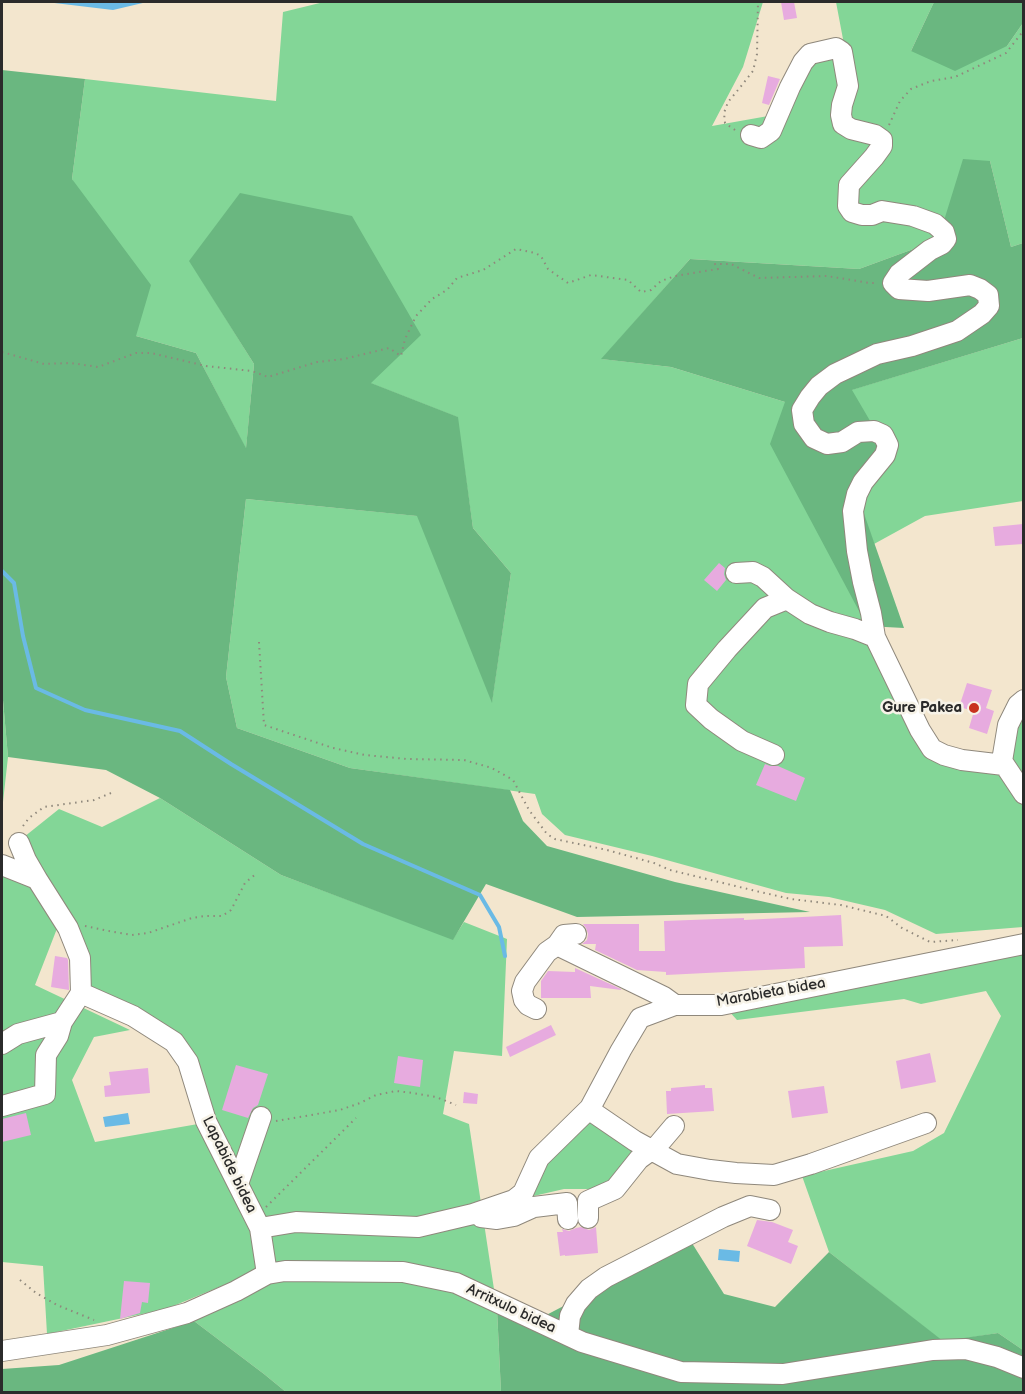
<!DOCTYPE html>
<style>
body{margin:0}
#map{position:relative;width:1025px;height:1394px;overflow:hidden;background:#f3e6ce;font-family:"Balsamiq Sans",sans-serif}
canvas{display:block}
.frame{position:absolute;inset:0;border:3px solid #2b2b2b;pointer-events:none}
</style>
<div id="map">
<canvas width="1025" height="1394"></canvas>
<div class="frame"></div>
</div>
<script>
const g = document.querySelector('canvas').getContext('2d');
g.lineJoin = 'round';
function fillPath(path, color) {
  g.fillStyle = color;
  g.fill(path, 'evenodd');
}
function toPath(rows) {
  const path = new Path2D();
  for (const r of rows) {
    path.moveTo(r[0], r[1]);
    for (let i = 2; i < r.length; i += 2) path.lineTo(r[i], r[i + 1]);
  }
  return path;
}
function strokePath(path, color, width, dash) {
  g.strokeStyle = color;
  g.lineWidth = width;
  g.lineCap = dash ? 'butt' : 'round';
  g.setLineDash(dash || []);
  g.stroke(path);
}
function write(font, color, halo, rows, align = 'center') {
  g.font = font + ' "Balsamiq Sans",sans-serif';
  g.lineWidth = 5;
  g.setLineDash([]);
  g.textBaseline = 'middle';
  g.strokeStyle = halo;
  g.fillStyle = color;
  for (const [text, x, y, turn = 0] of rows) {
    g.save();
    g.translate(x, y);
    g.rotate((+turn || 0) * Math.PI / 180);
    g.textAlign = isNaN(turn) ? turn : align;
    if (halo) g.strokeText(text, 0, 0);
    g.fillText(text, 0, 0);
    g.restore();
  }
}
fillPath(toPath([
 [324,2,763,2,743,67,712,126,785,113,802,76,813,65,828,56,846,55,836,2,934,2,911,51,1007,46,1023,23,1023,243,1011,247,990,161,938,240,859,269,690,259,602,359,671,367,785,402,867,626,920,744,997,769,1023,806,1023,927,936,934,885,910,829,897,786,893,652,856,565,835,542,814,535,794,350,768,237,728,226,677,246,499,418,516,492,701,511,573,473,528,457,417,370,383,190,261,254,364,246,449,196,353,136,336,72,179,85,79,276,101,283,12],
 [1023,338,1023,501,925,516,874,544,860,505,851,390],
 [2,689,8,757,2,811],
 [1023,709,1023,781,1014,768,1011,754,1014,724],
 [160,798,281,875,453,939,464,922,507,939,502,1056,454,1051,443,1114,469,1124,497,1309,501,1392,286,1392,264,1374,194,1321,277,1279,213,1118,190,1049,89,989,82,939,24,837,59,809,102,827],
 [2,873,35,885,58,926,35,985,130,1030,94,1037,72,1080,95,1142,198,1124,251,1229,258,1271,166,1309,47,1334,43,1266,2,1262],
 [1023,950,1023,1350,998,1333,943,1342,829,1252,802,1176,913,1151,944,1133,1001,1016,986,991,921,1004,904,999,737,1020,727,1009],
 [591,1117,635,1148,619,1174,598,1189,564,1189,525,1198,546,1159]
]), '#83d697');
fillPath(toPath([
 [934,2,1023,2,1023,23,1007,46,955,71,911,51],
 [2,70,85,79,72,179,151,285,136,336,196,353,246,448,254,364,189,261,240,193,352,216,421,335,371,383,458,417,473,528,511,573,492,703,417,516,246,499,226,677,237,728,350,768,510,790,523,821,547,846,675,882,810,912,577,917,486,884,453,940,281,875,160,798,106,770,8,757,2,689],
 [963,159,990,161,1011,247,1023,243,1023,338,852,390,890,455,861,505,904,628,867,626,770,444,785,402,671,367,601,359,690,259,859,269,938,240],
 [690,1240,724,1294,775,1307,829,1252,943,1341,998,1333,1023,1350,1023,1392,501,1392,497,1309,531,1323],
 [194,1321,264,1374,286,1392,2,1392,2,1369,59,1365]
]), '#6ab780');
fillPath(toPath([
 [46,2,147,2,113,10],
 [128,1113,130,1124,105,1127,103,1117],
 [719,1249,740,1251,739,1262,718,1260]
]), '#6abae5');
strokePath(toPath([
 [2,571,14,583,23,636,36,688,85,710,180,731,231,764,363,844,480,895,499,927,505,956]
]), '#6abae5', 4);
fillPath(toPath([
 [781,2,794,2,797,18,784,20],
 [768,76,780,79,769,105,762,103],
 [1023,524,1023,544,995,546,993,527],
 [719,563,725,568,724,574,726,580,717,591,704,580],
 [967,683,992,690,986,708,994,711,987,734,969,728,974,711,959,707],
 [765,764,770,766,778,766,805,778,796,801,756,785],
 [841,915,843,946,804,947,805,968,666,975,666,972,637,970,595,950,596,944,582,944,587,940,588,934,586,928,583,924,639,924,639,951,665,951,664,921,744,918,744,920],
 [55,956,67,958,68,960,69,990,51,987],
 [575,968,621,989,621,990,590,986,591,998,541,998,541,981,548,971,575,972],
 [551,1025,556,1035,510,1057,506,1047],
 [930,1053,936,1082,901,1089,896,1061],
 [398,1056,423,1060,420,1087,394,1083],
 [236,1065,268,1074,258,1105,253,1108,248,1118,222,1110],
 [148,1068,150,1093,105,1097,104,1086,111,1085,109,1072],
 [705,1085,705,1088,712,1088,714,1111,667,1114,666,1091,671,1091,671,1088],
 [824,1086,828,1113,792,1118,788,1091],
 [464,1092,478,1094,477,1104,463,1103],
 [26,1113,31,1135,2,1142,2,1119],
 [757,1220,772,1222,793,1230,788,1242,798,1246,791,1264,747,1246],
 [581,1227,589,1230,596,1227,598,1253,565,1256,565,1255,560,1256,557,1232,563,1232,562,1229,569,1231,576,1228],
 [124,1281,150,1283,148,1303,142,1302,140,1313,120,1319]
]), '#e7abdf');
const minor = toPath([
 [751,135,761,138,771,131,790,87,803,62,810,54,836,48,842,52,848,86,842,105,841,115,843,124,851,129,875,135,882,140,882,146,874,157,849,185,848,206,852,212,862,215,872,215,882,211,913,216,935,224,944,232,946,239,942,244,930,250,899,274,893,283,899,289,928,291,970,285,980,289,988,295,989,306,982,314,957,331,912,346,877,354,854,365,835,374,819,386,810,397,802,410,804,424,814,438,827,444,842,442,858,432,874,431,883,435,888,445,885,455,863,482,857,494,853,511,857,551,863,582,871,613,875,637],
 [736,573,753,572,763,577,787,599,810,614,830,622,855,629,875,637,920,730,932,749,944,755,962,760,1004,765],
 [1024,700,1018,705,1008,725,1002,761,1024,794],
 [774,755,742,741,711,719,696,705,698,684,727,649,765,608,787,599],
 [19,843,26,860,37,879],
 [2,865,37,879,68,928,80,958,81,993,133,1016,174,1042,188,1062,206,1121,260,1228,267,1274],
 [557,945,664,997,675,1005],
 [536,1009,528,1005,524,1000,522,991,525,982,547,952,557,945,564,935,576,934],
 [2,1044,18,1034,62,1022,81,993],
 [2,1106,45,1094,46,1055,58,1036,62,1022],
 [590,1108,594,1113,635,1141,677,1164,710,1170,736,1173,774,1175,811,1164,926,1123],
 [238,1184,261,1117],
 [481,1217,497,1219,514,1216,534,1207,567,1203,568,1219],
 [588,1218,588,1201,615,1189,639,1159,657,1146,674,1126],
 [260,1228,296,1222,418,1227,473,1214,514,1200,523,1193,539,1158,590,1108,621,1050,640,1018,675,1005,721,1005,1024,944],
 [568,1335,570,1316,576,1304,589,1289,606,1277,723,1217,750,1206,770,1210],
 [2,1351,107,1335,187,1313,236,1291,267,1274,285,1271,403,1272,456,1283,582,1342,681,1372,783,1374,933,1350,966,1349,997,1357,1024,1368]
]);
strokePath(minor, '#8f887c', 22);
strokePath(toPath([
 [889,125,900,101,911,89,931,81,955,77,1006,53,1024,30],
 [735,130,725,123,724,113,728,102,738,90,753,71,757,54,758,2],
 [2,352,44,364,71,363,98,367,136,353,151,353,206,366,252,371,268,377,317,362,344,359,389,348,401,356,405,339,416,316,432,299,447,290,457,278,483,270,516,249,535,253,541,256,548,269,568,283,591,275,628,280,641,292,651,290,661,281,675,276,718,269,715,264,731,264,759,278,827,276,869,283,878,283],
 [259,642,264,725,333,748,365,755,407,759,464,760,492,768,513,780,529,810,547,834,555,839,607,850,654,863,670,870,760,892,791,899,841,905,886,916,902,928,930,942,958,940],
 [23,826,29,818,44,807,94,800,111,793],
 [85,926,114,932,132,935,148,933,192,918,205,916,222,916,231,910,245,883,257,873],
 [276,1121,340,1110,360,1103,376,1095,396,1091,413,1093,436,1097,456,1105],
 [266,1207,356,1118],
 [20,1280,36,1293,57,1305,94,1320]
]), '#8f887c', 2, [1.5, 4.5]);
strokePath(minor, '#fff', 20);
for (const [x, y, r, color] of [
 [974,708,6,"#c8321e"]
]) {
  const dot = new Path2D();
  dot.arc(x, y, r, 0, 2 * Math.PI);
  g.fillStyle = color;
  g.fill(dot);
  strokePath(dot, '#f7f3e8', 2);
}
write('bold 15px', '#2b2b2b', '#f7f3e8', [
 ["Gure Pakea",962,708]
], 'right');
write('15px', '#2b2b2b', '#f7f3e8', [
 ["Marabieta bidea",771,993,-10],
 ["Lapabide bidea",229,1165,64],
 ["Arritxulo bidea",511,1309,25]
]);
</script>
